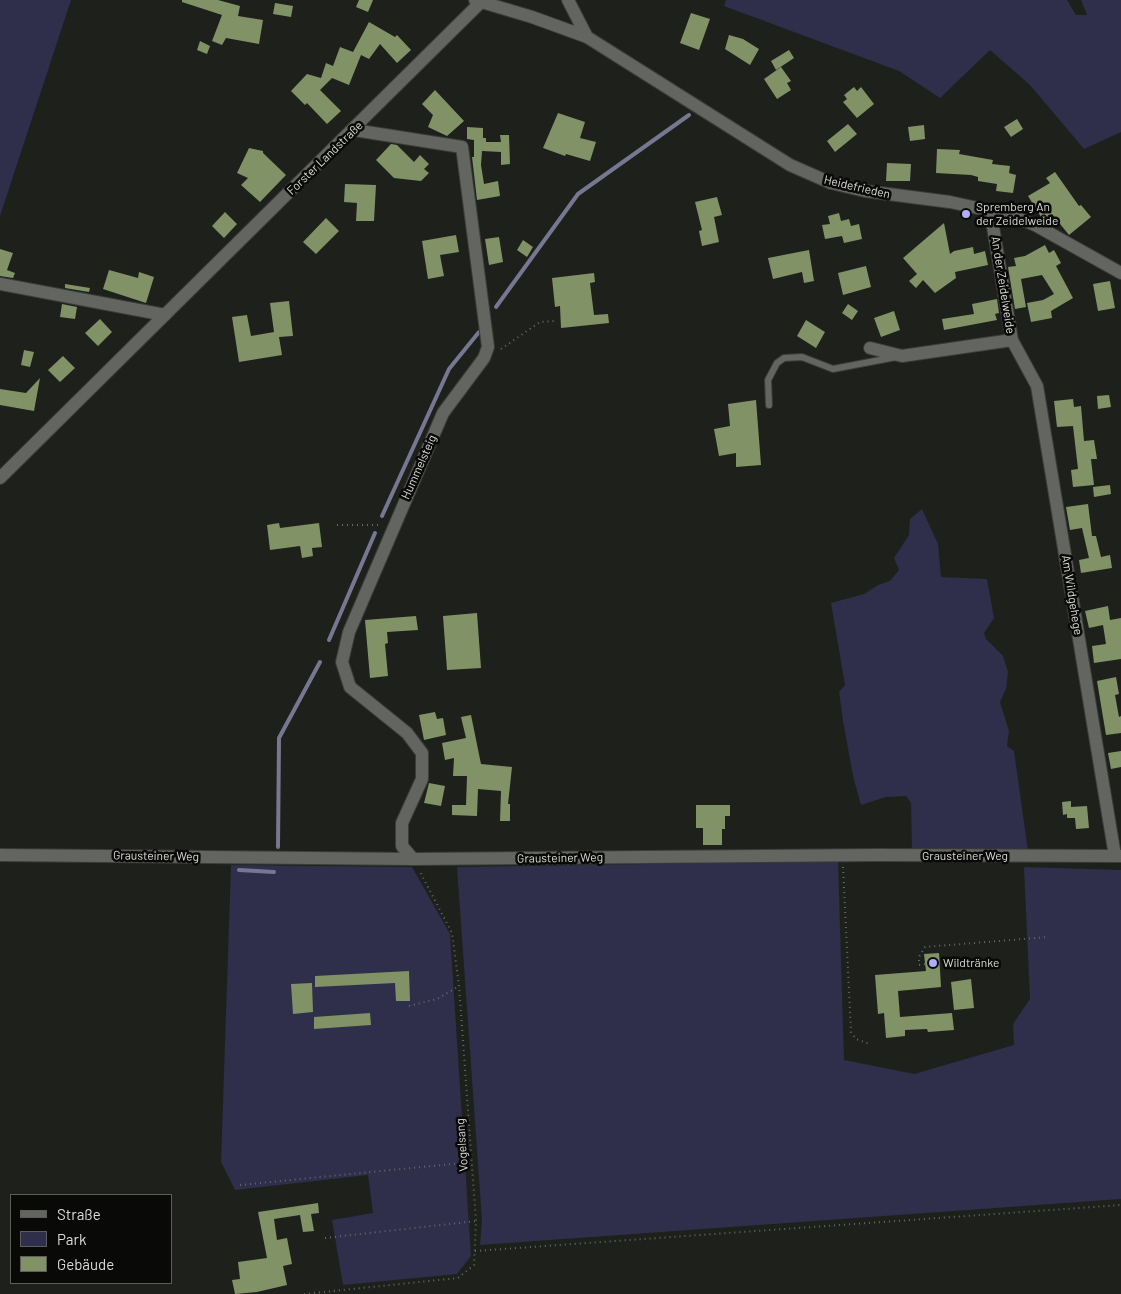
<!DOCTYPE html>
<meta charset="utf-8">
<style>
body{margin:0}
#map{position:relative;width:1121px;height:1294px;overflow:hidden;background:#1e201c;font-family:Barlow,sans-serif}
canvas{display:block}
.legend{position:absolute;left:10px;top:1194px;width:162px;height:90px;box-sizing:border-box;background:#090908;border:1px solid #5d5e5c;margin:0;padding:6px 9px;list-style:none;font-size:15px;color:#dbddda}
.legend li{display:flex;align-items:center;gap:10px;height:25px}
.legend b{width:25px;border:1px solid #5d5e5c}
</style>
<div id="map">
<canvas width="1121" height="1294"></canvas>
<ul class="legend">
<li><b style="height:6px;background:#636560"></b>Straße</li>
<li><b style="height:14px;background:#2f2e4b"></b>Park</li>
<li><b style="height:14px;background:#819267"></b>Gebäude</li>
</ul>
</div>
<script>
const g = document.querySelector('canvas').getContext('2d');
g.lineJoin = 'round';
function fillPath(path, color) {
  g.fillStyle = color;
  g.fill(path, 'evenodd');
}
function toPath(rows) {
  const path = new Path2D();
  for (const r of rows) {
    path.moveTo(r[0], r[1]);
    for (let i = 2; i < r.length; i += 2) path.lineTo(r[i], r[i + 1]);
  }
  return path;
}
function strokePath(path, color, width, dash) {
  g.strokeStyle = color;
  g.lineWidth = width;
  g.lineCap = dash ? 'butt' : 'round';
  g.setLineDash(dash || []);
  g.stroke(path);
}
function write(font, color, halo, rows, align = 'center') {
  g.font = font + ' Barlow,sans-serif';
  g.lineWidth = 5;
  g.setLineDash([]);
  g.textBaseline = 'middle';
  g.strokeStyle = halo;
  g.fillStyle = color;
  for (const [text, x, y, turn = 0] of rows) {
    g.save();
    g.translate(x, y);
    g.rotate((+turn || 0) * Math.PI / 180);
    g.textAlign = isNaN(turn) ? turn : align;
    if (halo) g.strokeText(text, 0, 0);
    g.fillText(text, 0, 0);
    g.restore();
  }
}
fillPath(toPath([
 [0,0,71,0,0,216],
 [726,0,1067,0,1076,15,1087,15,1081,0,1121,0,1121,132,1084,149,1030,85,990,50,940,98,899,71,724,6],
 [922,509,938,544,941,577,987,579,994,618,984,633,986,639,1003,656,1008,672,1006,689,1000,702,1009,731,1007,746,1014,751,1028,851,912,850,911,803,906,796,886,797,861,805,853,776,843,721,839,692,845,685,831,603,864,594,878,585,890,581,899,570,894,558,909,535,910,519],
 [838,861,844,1060,914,1074,1014,1045,1013,1024,1030,999,1024,867,1121,870,1121,1199,480,1245,482,1221,457,867],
 [231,865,412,867,450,934,471,1256,457,1274,343,1285,332,1220,373,1213,368,1175,235,1190,221,1162]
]), '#2f2e4b');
strokePath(toPath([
 [496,307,578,194,689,115],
 [382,516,449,369,479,332],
 [329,640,375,533],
 [278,847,279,738,320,662],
 [239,870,274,872]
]), '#777792', 4);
fillPath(toPath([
 [182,0,218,0,240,6,238,16,263,20,259,44,226,38,222,45,212,41,222,15,182,2],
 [359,0,373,0,368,12,356,7],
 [275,3,293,6,291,17,273,14],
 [691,13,710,19,699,50,680,43],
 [369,22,395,37,397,35,411,50,397,63,380,44,369,59,361,55,349,85,332,78,320,90,341,111,327,124,307,103,305,105,291,91,307,74,321,78,326,63,333,66,340,47,353,52],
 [729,35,743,39,759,49,750,65,725,49],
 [200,41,210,46,207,54,197,50],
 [789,50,794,58,776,70,771,61],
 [781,67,791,81,787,83,791,90,777,99,764,79],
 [854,87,857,91,861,87,874,104,857,118,843,102,847,99,844,95],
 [435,90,464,121,447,136,428,127,433,115,422,104],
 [558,113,585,122,580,138,596,142,590,161,566,154,565,156,543,148],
 [1017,119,1023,129,1011,137,1004,127],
 [848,124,857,134,835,152,827,141],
 [924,125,925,139,910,141,908,127],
 [467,127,483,128,483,138,486,138,486,142,501,142,500,135,509,135,510,164,501,165,501,152,482,151,481,165,484,184,498,181,500,196,477,200,472,157,474,157,474,140,467,139],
 [391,144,397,145,414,162,420,155,429,164,424,169,429,173,421,181,394,178,376,160],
 [249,148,263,151,263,153,286,175,260,202,241,185,248,178,237,173],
 [937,149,960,150,959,154,993,160,992,164,1010,166,1009,173,1016,175,1013,193,996,191,997,184,978,181,978,177,971,175,936,173],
 [887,163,911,164,910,181,886,181],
 [1055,172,1079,206,1081,205,1091,217,1069,235,1052,214,1043,220,1028,196,1050,183,1046,178],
 [345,184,376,185,374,221,356,221,357,203,344,202],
 [717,197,722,215,714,217,719,242,702,246,699,231,702,230,695,202],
 [225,212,237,224,224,238,212,226],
 [839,213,841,221,849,219,851,226,859,224,862,239,844,243,842,236,825,239,822,225,830,224,828,216],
 [326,218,339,231,316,254,303,242],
 [944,223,950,254,954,251,973,247,974,254,985,251,988,265,955,272,956,278,935,293,923,280,916,288,909,281,917,274,903,258],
 [456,235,459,252,440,255,444,276,428,279,422,241],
 [499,237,503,262,489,265,485,239],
 [523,240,533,247,527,257,517,250],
 [1045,245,1049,253,1054,250,1061,263,1056,266,1073,298,1051,311,1052,318,1031,322,1027,303,1043,300,1054,294,1042,275,1021,279,1026,307,1015,309,1008,267,1016,266,1014,258,1025,256],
 [0,249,13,253,7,270,15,273,13,278,0,276],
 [809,250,814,281,804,283,802,272,773,279,768,258],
 [866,266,871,287,843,295,838,273],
 [109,270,138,278,139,272,154,277,146,303,103,289],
 [594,273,595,282,590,283,594,315,608,314,609,323,561,328,560,306,555,307,552,278],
 [1110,281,1115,308,1098,311,1093,284],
 [65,284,90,288,89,292,65,288],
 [997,299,999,313,995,314,997,320,944,330,942,319,974,314,972,304],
 [289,301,293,336,279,337,282,355,239,362,232,317,247,315,251,336,274,332,270,303],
 [62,304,77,307,75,319,60,317],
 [848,304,858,311,852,320,842,313],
 [894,311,900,330,881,337,874,318],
 [100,319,112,332,98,346,85,333],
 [806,320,825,332,816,348,797,336],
 [24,350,34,352,30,367,21,365],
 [63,356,75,368,60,382,48,370],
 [40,378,34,411,0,405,0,389,26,393],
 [1109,395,1111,407,1098,409,1097,396],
 [1073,399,1074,407,1081,406,1084,441,1094,440,1097,459,1091,459,1094,485,1073,487,1071,470,1078,469,1073,426,1057,427,1054,401],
 [756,400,761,465,736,467,736,453,719,456,714,429,730,426,728,404],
 [1110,485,1111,494,1094,497,1093,487],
 [1088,504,1092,536,1096,536,1101,557,1110,555,1112,568,1081,573,1079,560,1089,558,1082,528,1070,530,1066,507],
 [279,523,280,528,319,523,322,547,312,548,313,556,302,558,300,546,270,550,267,525],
 [1108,606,1110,620,1121,618,1121,659,1094,663,1092,646,1106,644,1103,625,1089,628,1085,611],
 [477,613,481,668,447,670,443,616],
 [416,616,418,630,387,632,388,643,385,644,388,676,370,678,365,620],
 [1116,677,1119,694,1115,695,1119,717,1121,716,1121,733,1106,735,1097,681],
 [435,712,437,719,443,718,446,735,424,740,419,715],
 [471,715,481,764,512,767,508,804,510,804,510,821,500,821,501,791,478,789,477,816,452,815,452,805,466,805,467,776,453,776,454,758,445,760,442,743,466,738,461,717],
 [1121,751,1121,767,1111,769,1108,753],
 [429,783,445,786,441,806,424,803],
 [1071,801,1071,807,1087,806,1089,828,1076,829,1075,818,1067,818,1067,814,1063,815,1062,802],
 [696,805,730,805,730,816,725,816,725,829,722,829,722,845,703,845,703,828,696,828],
 [939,953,941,987,898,991,900,1017,952,1013,954,1030,928,1032,927,1029,905,1030,905,1036,886,1038,884,1013,878,1014,875,975,926,971,924,954],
 [409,971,410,1001,396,1001,395,983,315,987,315,976],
 [971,979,974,1008,954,1010,951,982],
 [312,983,313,1012,293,1014,291,984],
 [370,1013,371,1025,314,1029,314,1017],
 [318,1203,319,1213,311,1214,314,1231,303,1232,300,1215,274,1219,277,1240,287,1238,292,1264,283,1266,287,1285,257,1292,235,1294,232,1280,240,1279,238,1262,267,1258,258,1212]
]), '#819267');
const lane = toPath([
 [769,405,768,380,777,363,784,358,802,357,833,369,896,357]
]);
const street = toPath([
 [475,0,532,17,587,37,790,165,831,183,865,191,950,202,1010,215,1035,225,1121,273],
 [568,0,587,37],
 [354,130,462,147,488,347,484,358,443,413,349,632,342,662,350,687,407,733,422,753,422,779,402,823,402,846,413,859],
 [993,210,992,221,1012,340,1037,386,1115,856],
 [0,284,165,315],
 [870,348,902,356,1012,340],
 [0,855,413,859,876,855,1121,856]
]);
const secondary = toPath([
 [0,478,483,0]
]);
strokePath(lane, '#3b3d39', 8);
strokePath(street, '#3b3d39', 14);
strokePath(secondary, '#3b3d39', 14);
strokePath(toPath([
 [501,349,540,322,555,321],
 [337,525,382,525],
 [843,867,851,1032,856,1039,869,1044],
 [925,964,919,965,919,957,925,947,1048,937],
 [409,1006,437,999,459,986],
 [240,1185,472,1162],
 [325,1238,476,1221],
 [475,1251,1121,1205],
 [304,1294,458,1278,474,1265,476,1221,459,986,452,933,419,870]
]), '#676966', 2, [1, 4]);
strokePath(lane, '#636560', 6);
strokePath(street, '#636560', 12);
strokePath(secondary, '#636560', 12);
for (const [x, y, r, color] of [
 [966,214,5,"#aeaefa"],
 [933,963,5,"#aeaefa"]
]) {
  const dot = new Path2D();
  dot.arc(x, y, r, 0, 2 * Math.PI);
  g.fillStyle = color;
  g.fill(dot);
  strokePath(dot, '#090908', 2);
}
write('12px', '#dbddda', '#090908', [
 ["Forster Landstraße",325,158,-44],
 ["Heidefrieden",857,187,13],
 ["An der Zeidelweide",1003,285,81],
 ["Hummelsteig",419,467,-66],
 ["Am Wildgehege",1072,595,81],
 ["Grausteiner Weg",156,856,1],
 ["Grausteiner Weg",965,856],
 ["Grausteiner Weg",560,858,-1],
 ["Vogelsang",462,1145,-94]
]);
write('12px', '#dbddda', '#090908', [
 ["Spremberg An",976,207],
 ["der Zeidelweide",976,221],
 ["Wildtränke",943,963]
], 'left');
</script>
